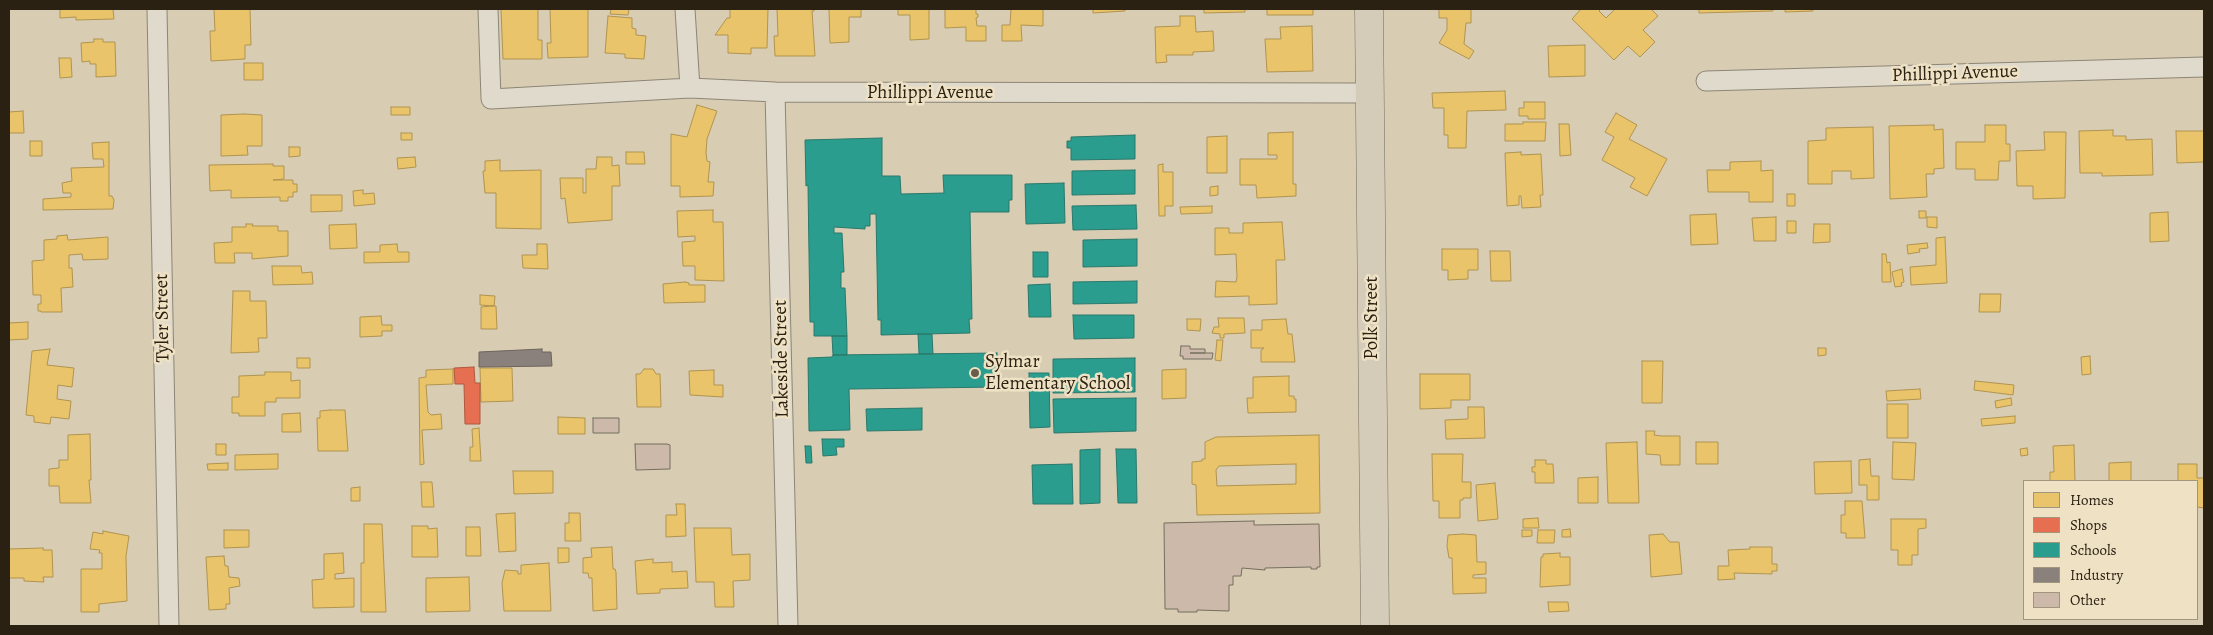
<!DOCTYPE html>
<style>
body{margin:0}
#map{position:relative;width:2213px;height:635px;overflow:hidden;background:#d8cdb3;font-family:Alegreya,serif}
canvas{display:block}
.frame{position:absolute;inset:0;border:10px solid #2b2113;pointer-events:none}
.legend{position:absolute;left:2023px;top:480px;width:175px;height:140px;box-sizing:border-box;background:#efe2c4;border:1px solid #a1957d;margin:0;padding:6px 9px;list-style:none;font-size:15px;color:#2b2113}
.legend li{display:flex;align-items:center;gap:10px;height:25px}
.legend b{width:25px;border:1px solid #a1957d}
</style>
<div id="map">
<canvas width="2213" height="635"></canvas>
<div class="frame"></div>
<ul class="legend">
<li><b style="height:14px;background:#e9c46a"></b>Homes</li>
<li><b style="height:14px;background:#e76f51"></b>Shops</li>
<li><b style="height:14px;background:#2a9d8f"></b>Schools</li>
<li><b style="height:14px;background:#8a817c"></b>Industry</li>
<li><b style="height:14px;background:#ccb9a9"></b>Other</li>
</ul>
</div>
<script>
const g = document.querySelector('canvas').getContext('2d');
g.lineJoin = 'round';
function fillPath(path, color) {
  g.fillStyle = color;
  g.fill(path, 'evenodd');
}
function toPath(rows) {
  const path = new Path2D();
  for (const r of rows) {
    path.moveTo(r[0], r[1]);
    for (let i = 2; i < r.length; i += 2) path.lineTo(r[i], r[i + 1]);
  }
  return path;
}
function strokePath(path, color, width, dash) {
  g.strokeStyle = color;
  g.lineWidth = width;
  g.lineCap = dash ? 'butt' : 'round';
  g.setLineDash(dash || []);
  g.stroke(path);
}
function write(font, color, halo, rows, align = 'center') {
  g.font = font + ' Alegreya,serif';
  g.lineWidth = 5;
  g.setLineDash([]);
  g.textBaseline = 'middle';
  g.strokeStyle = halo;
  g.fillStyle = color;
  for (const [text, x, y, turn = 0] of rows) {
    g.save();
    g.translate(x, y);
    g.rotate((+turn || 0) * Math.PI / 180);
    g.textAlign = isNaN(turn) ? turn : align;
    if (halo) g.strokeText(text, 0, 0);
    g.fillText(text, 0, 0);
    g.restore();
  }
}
const homes = toPath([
 [60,9,113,9,114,19,76,20,76,17,60,18,60,9],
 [214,9,250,9,251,45,245,45,245,59,211,61,210,31,215,31,214,9],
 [501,9,538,9,538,40,542,40,542,59,503,59,501,9],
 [550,9,588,9,588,57,548,58,547,43,551,43,550,9],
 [611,9,629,9,628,15,610,14,611,9],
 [730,9,768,9,767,48,751,48,751,54,728,53,728,35,715,35,727,18,730,18,730,9],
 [777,9,814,9,814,11,812,11,815,56,775,56,774,36,778,36,777,9],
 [829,9,861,9,861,17,849,17,849,42,830,43,829,9],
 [898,9,929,9,929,39,910,40,910,15,898,15,898,9],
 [945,9,976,9,976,14,978,14,978,17,976,18,977,26,986,26,986,41,966,41,966,27,945,28,945,9],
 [1011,9,1043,9,1043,26,1021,25,1022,41,1002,41,1002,25,1010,25,1011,9],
 [1093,9,1125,9,1125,11,1093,13,1093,9],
 [1204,9,1245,9,1245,12,1204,13,1204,9],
 [1267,9,1313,9,1313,15,1267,15,1267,9],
 [1439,9,1471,9,1471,23,1466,23,1464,44,1474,51,1469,59,1439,43,1447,30,1447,18,1439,18,1439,9],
 [1581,9,1601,9,1599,11,1606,18,1615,9,1651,9,1658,16,1643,30,1655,42,1640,57,1628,46,1614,60,1572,19,1581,9],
 [1699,9,1773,9,1773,11,1699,13,1699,9],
 [1785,9,1813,9,1813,11,1785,12,1785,9],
 [608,16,632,18,632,28,636,29,636,35,646,36,644,59,625,58,625,54,605,53,608,16],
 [1180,16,1195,16,1196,32,1213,31,1214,51,1193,52,1193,55,1166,55,1167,62,1156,63,1155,27,1180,26,1180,16],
 [1312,26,1313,71,1267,72,1265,39,1281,39,1280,27,1312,26],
 [94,39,103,39,103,42,115,42,116,76,96,77,96,64,90,64,90,61,82,62,81,43,94,42,94,39],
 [1585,45,1585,76,1549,77,1548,46,1585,45],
 [59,58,71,58,72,77,60,78,59,58],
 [244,63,263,63,263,80,244,80,244,63],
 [1505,91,1506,110,1467,111,1466,148,1448,148,1448,135,1444,135,1444,108,1433,108,1432,93,1505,91],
 [1524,102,1545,102,1545,119,1528,119,1528,116,1519,116,1519,108,1524,108,1524,102],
 [697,105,717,111,707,139,706,153,707,161,710,162,708,182,714,182,713,196,680,197,680,186,671,186,671,134,687,137,697,105],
 [391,107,410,107,410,115,391,115,391,107],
 [23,111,24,133,9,133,9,112,23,111],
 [1616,113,1637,125,1629,139,1667,159,1647,196,1630,187,1635,178,1602,160,1614,137,1605,132,1616,113],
 [244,114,262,115,262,146,247,146,248,155,221,156,221,115,244,114],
 [1523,122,1546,122,1545,141,1505,141,1505,124,1523,124,1523,122],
 [1559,124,1569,124,1571,155,1560,156,1559,124],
 [1934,125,1934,130,1943,129,1944,168,1934,169,1934,174,1926,174,1927,197,1890,199,1889,126,1934,125],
 [1985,125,2006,125,2006,144,2010,144,2010,161,1999,161,1998,180,1975,180,1975,169,1956,169,1956,142,1985,142,1985,125],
 [1873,127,1874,178,1851,179,1851,171,1832,171,1832,184,1808,184,1808,141,1826,140,1826,128,1873,127],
 [2113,130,2113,136,2126,136,2126,140,2152,139,2153,175,2102,176,2102,173,2080,173,2079,131,2113,130],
 [2176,131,2204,131,2204,162,2177,163,2176,131],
 [1293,132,1293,184,1296,184,1296,196,1257,198,1256,185,1240,185,1240,159,1277,159,1277,155,1268,155,1268,133,1293,132],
 [2044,132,2066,132,2065,198,2033,199,2033,186,2017,186,2016,151,2045,150,2044,132],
 [401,133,412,133,412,140,401,140,401,133],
 [1227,136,1227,173,1207,173,1207,137,1227,136],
 [30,141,42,141,42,156,30,156,30,141],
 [109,142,109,196,112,196,114,200,113,209,43,210,43,199,71,197,71,193,63,193,62,183,72,181,71,168,104,167,103,159,93,159,92,143,109,142],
 [289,147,300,147,300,156,289,157,289,147],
 [626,152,644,152,645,164,626,164,626,152],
 [1521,152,1521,155,1541,154,1543,195,1540,195,1541,207,1522,208,1521,196,1519,196,1519,205,1507,206,1505,153,1521,152],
 [415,157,416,167,398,169,397,158,415,157],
 [597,157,612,157,612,166,619,165,620,186,612,186,612,220,568,223,565,198,561,199,560,178,583,178,583,193,586,193,586,169,596,169,597,157],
 [500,160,500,171,541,170,541,229,496,228,496,193,485,193,483,171,485,171,485,161,500,160],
 [1761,161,1761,171,1773,170,1773,202,1749,202,1749,192,1708,192,1707,170,1730,170,1730,162,1761,161],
 [273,164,273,166,284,166,284,179,273,180,293,180,293,184,297,184,297,192,293,192,293,197,288,197,288,201,280,201,280,197,231,198,231,190,210,191,209,165,273,164],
 [1163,164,1163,172,1173,172,1173,206,1165,206,1165,216,1159,216,1158,165,1163,164],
 [1218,186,1218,195,1210,196,1210,187,1218,186],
 [363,190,363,194,374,193,375,204,354,206,353,191,363,190],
 [1787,194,1795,194,1795,206,1787,206,1787,194],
 [311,195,342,195,342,211,311,212,311,195],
 [1212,206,1212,213,1181,214,1180,207,1212,206],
 [713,210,713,222,723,222,724,281,695,280,695,266,683,266,682,242,695,241,695,236,678,237,677,211,713,210],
 [1919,211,1926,211,1926,218,1919,218,1919,211],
 [2168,212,2169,241,2150,242,2150,213,2168,212],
 [1716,214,1718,244,1691,245,1690,215,1716,214],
 [1776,217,1776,241,1754,241,1752,218,1776,217],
 [1927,217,1937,217,1937,228,1927,227,1927,217],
 [1787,221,1796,221,1796,233,1787,233,1787,221],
 [1282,222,1285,260,1276,260,1277,304,1249,305,1249,296,1215,297,1216,281,1236,282,1237,277,1236,254,1215,255,1215,228,1229,228,1229,233,1243,233,1243,223,1282,222],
 [246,224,253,224,252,226,278,226,278,231,288,231,288,256,252,259,252,253,234,253,235,263,215,263,214,243,232,242,232,227,246,227,246,224],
 [356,224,357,248,330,249,329,225,356,224],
 [1814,224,1830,224,1830,242,1813,243,1814,224],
 [67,235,68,240,108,237,108,259,83,260,82,254,69,255,69,268,72,268,73,287,61,288,62,312,41,312,41,311,38,311,38,304,41,304,41,295,33,295,32,261,44,260,44,240,57,239,57,236,67,235],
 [1945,237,1947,283,1911,285,1910,267,1936,265,1936,238,1945,237],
 [1927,243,1928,248,1919,249,1920,252,1908,254,1907,245,1927,243],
 [397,244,398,252,409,252,409,262,364,263,364,252,380,252,380,245,397,244],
 [537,244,547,244,548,269,523,268,522,255,537,255,537,244],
 [1442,249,1478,249,1478,270,1468,270,1468,279,1448,280,1448,270,1442,270,1442,249],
 [1490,251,1510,251,1511,281,1491,281,1490,251],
 [1882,254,1886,254,1887,263,1890,262,1891,282,1882,282,1882,254],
 [272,266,301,266,302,273,312,272,313,284,273,285,272,266],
 [1902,269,1904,282,1901,283,1902,286,1895,287,1892,272,1902,269],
 [685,282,689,283,689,285,705,285,705,302,664,303,663,284,685,282],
 [233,291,250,291,250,301,266,301,267,338,258,338,259,352,231,353,233,291],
 [1980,294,2001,294,2000,312,1979,312,1980,294],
 [480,295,495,296,494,306,480,305,480,295],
 [492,306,496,306,497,329,481,329,481,307,492,306],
 [381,316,382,325,392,325,392,331,382,331,382,336,360,337,360,317,381,316],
 [1218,318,1244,318,1245,333,1224,334,1224,338,1220,338,1220,334,1212,333,1214,327,1219,327,1218,318],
 [1187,319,1201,319,1200,331,1187,330,1187,319],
 [1286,319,1288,334,1292,334,1295,362,1261,362,1261,350,1264,348,1251,348,1251,330,1262,330,1262,320,1286,319],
 [28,322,28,339,9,340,9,323,28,322],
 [1217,340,1223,340,1221,361,1215,360,1217,340],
 [1818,348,1826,348,1826,355,1818,356,1818,348],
 [50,349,47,365,74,368,72,387,58,385,57,399,71,401,69,419,51,417,50,424,34,422,34,416,26,415,32,351,50,349],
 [2090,356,2091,374,2082,375,2081,357,2090,356],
 [297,358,310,358,310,368,297,368,297,358],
 [1642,361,1663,361,1662,403,1642,403,1642,361],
 [480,368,512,368,513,401,481,402,480,368],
 [453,369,453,384,426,385,428,412,431,415,441,414,442,429,422,430,424,464,420,465,419,378,426,377,426,370,453,369],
 [644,369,653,369,656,374,660,374,661,407,637,407,636,374,640,374,644,369],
 [1186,369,1186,398,1162,399,1162,370,1186,369],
 [714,370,714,385,723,385,723,397,690,395,689,371,714,370],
 [265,372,291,372,291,381,300,380,300,398,276,398,276,402,265,402,265,416,239,416,239,413,232,413,232,397,239,397,239,376,265,375,265,372],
 [1420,374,1470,374,1470,400,1451,400,1451,408,1420,409,1420,374],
 [1289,376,1289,396,1294,396,1294,399,1296,399,1296,412,1248,413,1247,398,1253,398,1253,377,1289,376],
 [1975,381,2014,385,2013,395,1974,390,1975,381],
 [1920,389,1921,399,1887,401,1886,391,1920,389],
 [2011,398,2012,405,1996,408,1995,401,2011,398],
 [1887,404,1908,404,1908,438,1887,438,1887,404],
 [1468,407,1484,407,1485,438,1446,439,1445,420,1468,419,1468,407],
 [330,410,345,410,348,451,318,451,317,418,320,418,320,411,330,410],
 [300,413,301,432,282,432,282,414,300,413],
 [2015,416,2015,423,1982,426,1981,419,2015,416],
 [558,417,585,418,585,434,558,434,558,417],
 [479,428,481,461,470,461,470,447,473,447,472,429,479,428],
 [1646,431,1655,431,1654,435,1662,436,1680,436,1680,465,1661,465,1660,455,1646,454,1646,431],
 [90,434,91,480,89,480,91,503,60,503,59,486,49,486,49,469,59,468,59,460,68,460,68,435,90,434],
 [1319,435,1320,513,1197,515,1196,485,1192,484,1192,462,1202,461,1202,459,1205,459,1205,442,1216,437,1319,435],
 [1296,464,1296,484,1217,486,1216,470,1219,466,1296,464],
 [1637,442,1639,503,1608,503,1606,443,1637,442],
 [1696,442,1718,442,1718,464,1696,464,1696,442],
 [1893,442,1916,443,1914,480,1892,479,1893,442],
 [216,444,226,444,226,455,216,455,216,444],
 [2074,445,2075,481,2050,481,2050,472,2054,472,2053,446,2074,445],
 [2027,448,2028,455,2021,456,2020,449,2027,448],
 [278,454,278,469,235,470,235,455,278,454],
 [1432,454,1463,454,1462,482,1471,482,1471,498,1463,498,1463,500,1460,500,1460,518,1439,518,1439,501,1433,501,1432,454],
 [1870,459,1871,476,1879,476,1879,500,1867,500,1867,485,1859,485,1859,460,1870,459],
 [1535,460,1546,460,1546,464,1553,464,1554,483,1535,483,1535,472,1532,472,1532,467,1535,467,1535,460],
 [1851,461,1852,493,1815,494,1814,462,1851,461],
 [2131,462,2131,481,2109,481,2109,463,2131,462],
 [228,463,228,470,208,470,207,464,228,463],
 [2178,464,2197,464,2197,478,2204,478,2204,508,2197,507,2197,481,2178,481,2178,464],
 [513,471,553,471,553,493,514,494,513,471],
 [1598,477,1598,503,1578,503,1578,478,1598,477],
 [421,482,432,482,434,507,422,507,421,482],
 [1495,483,1498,519,1478,521,1476,485,1495,483],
 [360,487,360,501,351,501,351,488,360,487],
 [1845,501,1862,501,1865,538,1846,538,1846,533,1841,533,1841,515,1845,515,1845,501],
 [676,504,685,504,686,536,666,537,666,515,677,515,676,504],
 [515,513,516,551,499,552,496,514,515,513],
 [569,513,580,513,581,541,565,541,565,523,569,523,569,513],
 [1538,518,1539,528,1523,528,1523,519,1538,518],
 [1891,519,1926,519,1926,528,1918,529,1918,555,1912,555,1912,565,1898,565,1898,550,1891,550,1891,519],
 [364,524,382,524,386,612,361,612,361,563,364,563,364,524],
 [412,526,428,526,428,529,437,528,438,557,412,557,412,526],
 [466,527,480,527,481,556,466,556,466,527],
 [694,528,731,528,732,555,750,554,750,580,733,581,734,607,715,607,714,582,696,582,694,528],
 [1570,529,1571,537,1562,537,1562,530,1570,529],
 [224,530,249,530,249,547,224,548,224,530],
 [1522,530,1532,530,1532,536,1522,537,1522,530],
 [1538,530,1555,530,1554,543,1537,543,1538,530],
 [103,531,129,536,126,556,127,601,99,604,99,612,81,612,81,569,102,569,102,553,99,553,100,550,90,549,93,532,103,534,103,531],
 [1463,534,1476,535,1477,562,1486,562,1486,574,1473,575,1473,578,1486,578,1486,593,1453,594,1452,558,1449,558,1447,546,1448,535,1463,534],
 [1663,534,1670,542,1679,542,1682,574,1651,577,1649,535,1663,534],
 [612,547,613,569,615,569,616,572,617,609,593,611,592,578,589,578,588,573,583,573,583,558,592,557,591,548,612,547],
 [1750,547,1772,547,1772,564,1777,564,1777,571,1772,571,1772,574,1734,573,1735,579,1718,580,1718,566,1729,566,1728,550,1750,549,1750,547],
 [43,548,43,550,52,550,53,577,43,577,44,582,24,581,24,578,9,578,9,549,43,548],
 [558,548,569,548,569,562,558,563,558,548],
 [343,553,344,573,335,574,335,579,354,578,354,607,313,608,312,580,324,579,324,554,343,553],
 [1560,553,1560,557,1570,557,1570,585,1540,587,1541,557,1543,557,1543,554,1560,553],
 [224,556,225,566,228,566,229,577,239,578,240,586,229,588,230,604,226,604,226,609,209,610,206,557,224,556],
 [653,559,653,563,672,562,672,572,687,571,688,588,660,589,660,593,637,594,635,561,653,559],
 [549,563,551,611,504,611,502,583,505,570,518,571,518,574,521,574,521,565,549,563],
 [469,577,470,611,426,612,426,578,469,577],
 [1548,602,1568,602,1569,611,1549,612,1548,602]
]);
fillPath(homes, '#e9c46a');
strokePath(homes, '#b09350', 1);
const shops = toPath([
 [474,367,475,383,480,383,480,424,465,424,464,384,455,384,454,368,474,367]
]);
fillPath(shops, '#e76f51');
strokePath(shops, '#af583e', 1);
const schools = toPath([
 [1135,135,1135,159,1071,160,1071,148,1067,148,1067,141,1071,141,1071,137,1135,135],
 [882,138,882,176,900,176,901,194,944,193,943,175,1012,175,1012,200,1009,200,1009,212,970,212,972,319,969,319,970,333,881,335,881,320,878,320,876,214,870,214,870,226,865,226,865,229,834,227,834,233,842,233,844,272,841,272,841,288,845,288,847,336,814,336,814,322,810,322,808,185,806,186,805,140,882,138],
 [1135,170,1135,194,1072,195,1072,171,1135,170],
 [1064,183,1065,223,1026,224,1025,184,1064,183],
 [1136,205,1137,229,1073,230,1072,206,1136,205],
 [1137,239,1137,266,1083,267,1083,240,1137,239],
 [1033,252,1048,252,1048,277,1033,277,1033,252],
 [1137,281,1137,303,1073,304,1073,282,1137,281],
 [1050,284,1051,317,1029,317,1028,285,1050,284],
 [1073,315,1134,315,1134,338,1074,339,1073,315],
 [918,334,932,334,933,354,919,354,918,334],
 [832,336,847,336,847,355,833,355,832,336],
 [997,353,999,387,849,389,850,430,809,431,808,358,832,357,833,355,997,353],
 [1135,358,1135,392,1053,393,1053,359,1135,358],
 [1029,373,1049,373,1050,427,1030,428,1029,373],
 [1136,398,1136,431,1054,433,1053,399,1136,398],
 [922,408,922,430,867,431,866,409,922,408],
 [822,439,844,439,844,447,836,447,837,455,823,456,822,439],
 [805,446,811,446,812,463,806,463,805,446],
 [1100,449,1100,503,1080,504,1080,450,1100,449],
 [1116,449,1136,449,1137,503,1118,503,1116,449],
 [1072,464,1073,504,1033,504,1032,465,1072,464]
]);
fillPath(schools, '#2a9d8f');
strokePath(schools, '#2a786a', 1);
const industry = toPath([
 [542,349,542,352,551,352,552,366,479,367,479,352,542,349]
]);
fillPath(industry, '#8a817c');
strokePath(industry, '#6e645c', 1);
const building = toPath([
 [1181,346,1190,346,1190,349,1205,349,1205,353,1190,353,1213,353,1212,359,1183,359,1183,356,1180,356,1181,346],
 [593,418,619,418,619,433,593,433,593,418],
 [635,444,667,444,670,445,670,469,636,470,635,444],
 [1254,521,1254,525,1319,524,1320,567,1317,567,1317,569,1311,569,1311,567,1265,568,1265,570,1242,568,1241,576,1233,576,1233,585,1229,585,1229,611,1197,610,1197,612,1178,612,1178,609,1165,609,1164,523,1254,521]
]);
fillPath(building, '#ccb9a9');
strokePath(building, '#746e5f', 1);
const minor = toPath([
 [157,9,169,626],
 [488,9,491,99,690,88,775,92,1370,93],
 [685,9,690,88],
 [1706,81,2204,67],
 [775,92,788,626]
]);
const primary = toPath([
 [1369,9,1375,626]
]);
strokePath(minor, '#8d8575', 21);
strokePath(primary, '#746e5f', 29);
strokePath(minor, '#e0dacd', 19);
strokePath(primary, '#d5cbb9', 28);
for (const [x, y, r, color] of [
 [975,373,5,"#685d4b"]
]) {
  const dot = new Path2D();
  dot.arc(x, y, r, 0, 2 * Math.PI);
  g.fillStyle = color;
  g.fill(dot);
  strokePath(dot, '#efe2c4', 2);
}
write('19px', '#2b2113', '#efe2c4', [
 ["Phillippi Avenue",1955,74,-2],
 ["Phillippi Avenue",930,93],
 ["Tyler Street",163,318,-91],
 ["Polk Street",1372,318,-90],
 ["Lakeside Street",782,359,-91]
]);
write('19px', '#2b2113', '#efe2c4', [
 ["Sylmar",985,362],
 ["Elementary School",985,384]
], 'left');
</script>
